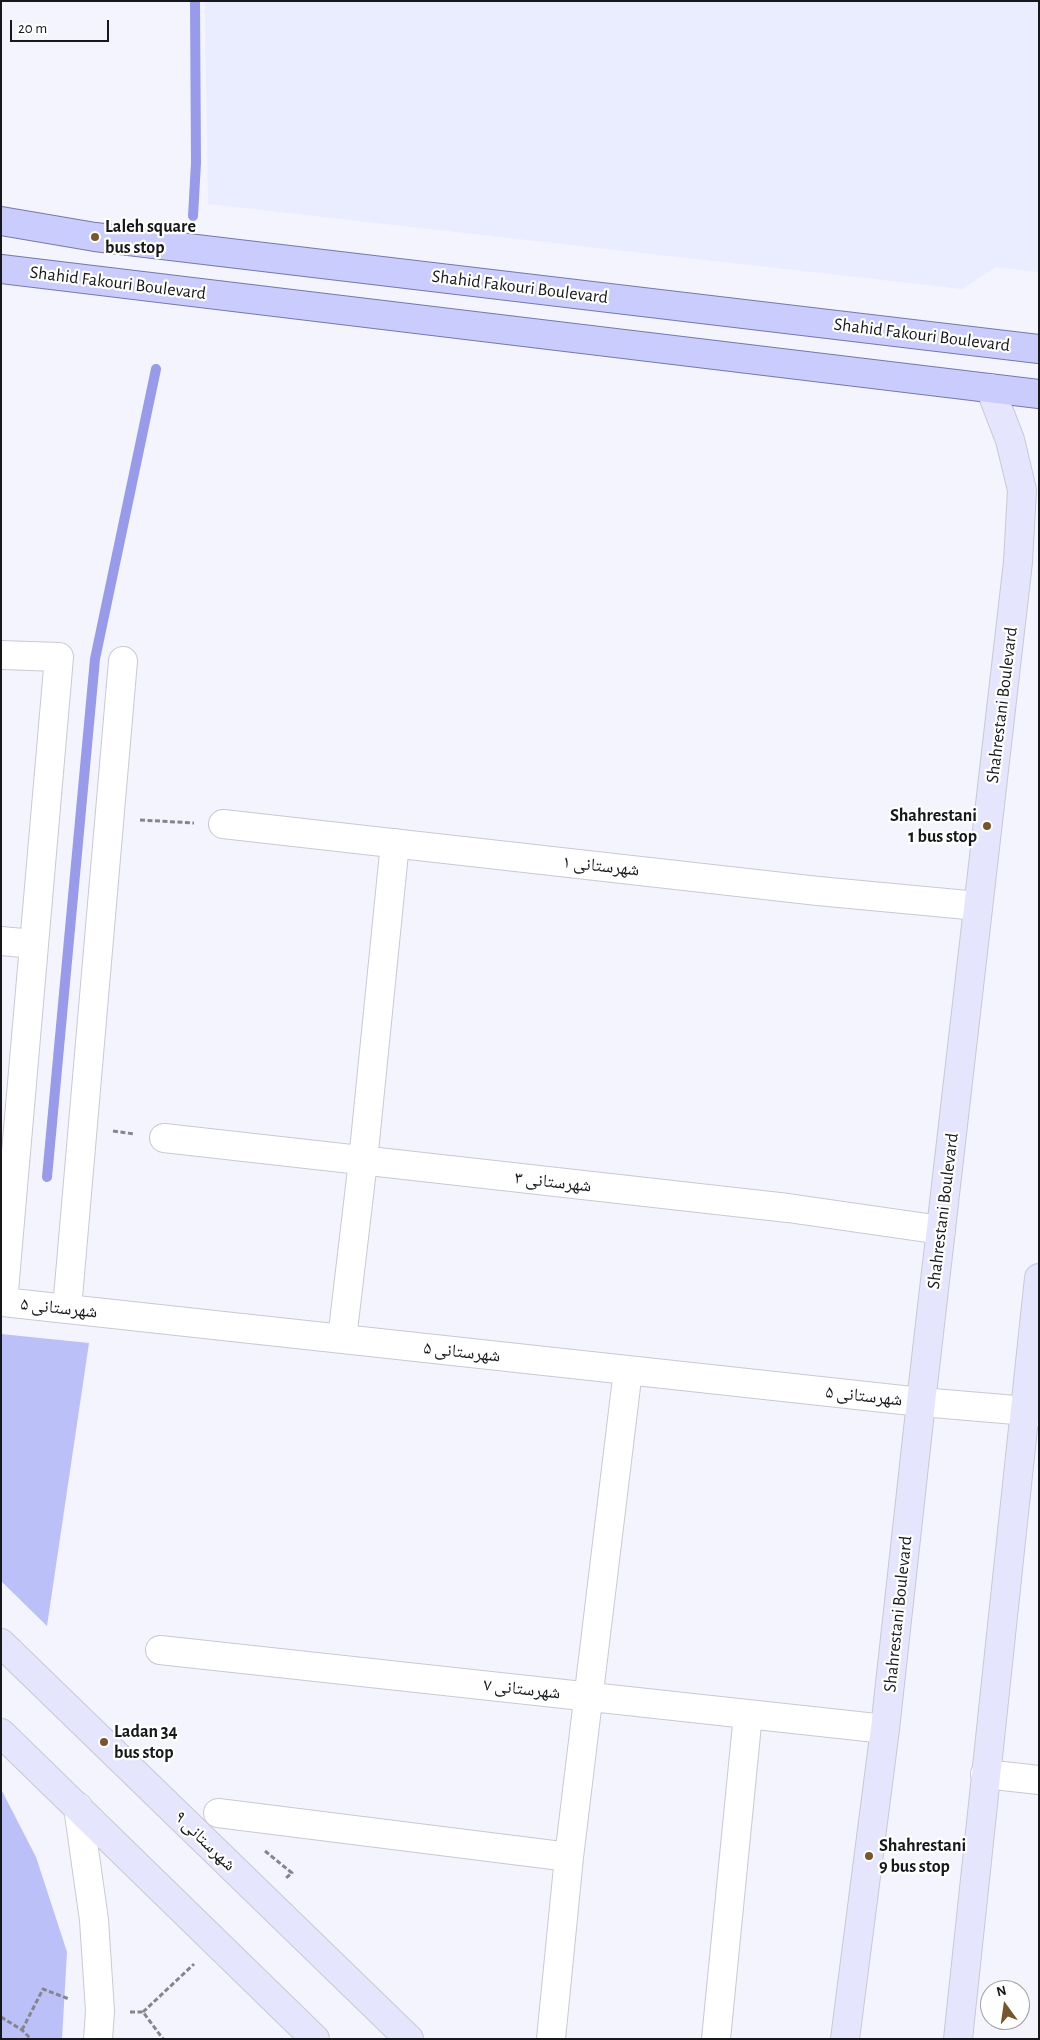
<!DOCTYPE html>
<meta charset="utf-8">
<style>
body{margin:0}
#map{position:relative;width:1040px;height:2040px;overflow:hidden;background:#f3f4fe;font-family:"Alegreya Sans",sans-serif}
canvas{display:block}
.frame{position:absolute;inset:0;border:2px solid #17181c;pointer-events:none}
.north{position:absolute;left:980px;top:1980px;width:50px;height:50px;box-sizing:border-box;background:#fff;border:1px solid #a2a3a4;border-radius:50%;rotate:346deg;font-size:14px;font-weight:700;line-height:20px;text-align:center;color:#17181c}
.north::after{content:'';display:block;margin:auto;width:18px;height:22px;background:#77562c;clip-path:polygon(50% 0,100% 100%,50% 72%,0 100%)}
.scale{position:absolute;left:10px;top:20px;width:99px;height:22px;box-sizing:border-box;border:2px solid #17181c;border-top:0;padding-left:6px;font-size:15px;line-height:18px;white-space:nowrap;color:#17181c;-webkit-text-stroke:4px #fff;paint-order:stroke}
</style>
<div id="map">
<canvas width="1040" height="2040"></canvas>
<div class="frame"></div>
<div class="north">N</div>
<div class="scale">20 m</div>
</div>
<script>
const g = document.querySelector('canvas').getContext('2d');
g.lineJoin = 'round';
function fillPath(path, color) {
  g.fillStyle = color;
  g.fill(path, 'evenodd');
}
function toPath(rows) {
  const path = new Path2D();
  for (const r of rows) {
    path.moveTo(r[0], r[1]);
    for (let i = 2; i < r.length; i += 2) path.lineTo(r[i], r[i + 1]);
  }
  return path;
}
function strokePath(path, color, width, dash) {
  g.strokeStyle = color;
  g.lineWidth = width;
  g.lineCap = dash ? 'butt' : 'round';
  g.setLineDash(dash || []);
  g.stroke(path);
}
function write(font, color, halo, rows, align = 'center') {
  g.font = font + ' "Alegreya Sans","Noto Naskh Arabic",sans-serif';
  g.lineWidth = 4.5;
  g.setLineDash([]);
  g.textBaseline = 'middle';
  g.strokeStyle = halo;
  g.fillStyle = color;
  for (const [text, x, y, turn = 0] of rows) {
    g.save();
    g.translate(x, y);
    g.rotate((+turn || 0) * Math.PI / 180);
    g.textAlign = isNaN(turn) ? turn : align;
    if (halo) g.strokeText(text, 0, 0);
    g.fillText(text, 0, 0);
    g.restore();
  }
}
fillPath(toPath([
 [205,1,1039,1,1039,272,996,267,962,289,208,204]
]), '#eaecff');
fillPath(toPath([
 [1,1334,89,1343,47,1626,1,1581],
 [1,1789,36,1857,67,1952,62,2039,1,2039]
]), '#bcc0f9');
strokePath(toPath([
 [193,216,196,163,195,1],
 [47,1177,95,659,156,369]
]), '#989bea', 10);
const street = toPath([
 [1,655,59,657,3,1302,921,1402,1039,1412],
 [223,824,818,891,978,906],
 [1,941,34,944],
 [164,1138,788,1208,941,1230],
 [67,1309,123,661],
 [342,1339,363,1161,395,843],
 [160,1650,885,1729],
 [985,1774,1039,1780],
 [78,1807,94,1920,100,2011,98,2039],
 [218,1813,569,1857],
 [551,2039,569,1857,628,1370],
 [716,2039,748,1714]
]);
const secondary = toPath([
 [1,1643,409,2039],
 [1,1733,315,2039],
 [845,2039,885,1729,921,1402,1018,562,1022,490,1010,440,990,388],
 [958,2039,1039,1278]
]);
const primary = toPath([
 [1,221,95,237,1039,349],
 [1,269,1039,394]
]);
strokePath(street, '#c8c9d4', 30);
strokePath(secondary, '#c8c9d4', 30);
strokePath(primary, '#7577ae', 30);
strokePath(toPath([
 [140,820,194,823],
 [113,1131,134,1134],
 [265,1851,292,1873,286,1878],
 [130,2012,143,2012,163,2039],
 [143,2012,194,1964],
 [1,2017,22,2030,31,2039],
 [22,2030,43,1989,69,1999]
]), '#85868d', 3, [5, 2.5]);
strokePath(street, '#fff', 28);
strokePath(secondary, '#e5e6fe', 28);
strokePath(primary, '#caccfe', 28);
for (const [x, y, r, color] of [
 [95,237,5,"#77562c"],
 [987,826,5,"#77562c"],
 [104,1742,5,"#77562c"],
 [869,1856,5,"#77562c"]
]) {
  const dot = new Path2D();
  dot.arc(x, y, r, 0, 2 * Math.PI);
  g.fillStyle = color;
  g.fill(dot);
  strokePath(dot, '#fff', 2);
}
write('bold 18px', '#17181c', '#fff', [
 ["Laleh square",105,227],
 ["bus stop",105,248],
 ["Shahrestani",977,816,"right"],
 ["1 bus stop",977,837,"right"],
 ["Ladan 34",114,1732],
 ["bus stop",114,1753],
 ["Shahrestani",879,1846],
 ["9 bus stop",879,1867]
], 'left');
write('18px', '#17181c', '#fff', [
 ["Shahid Fakouri Boulevard",118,283,7],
 ["Shahid Fakouri Boulevard",520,287,7],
 ["Shahid Fakouri Boulevard",922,335,7],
 ["Shahrestani Boulevard",1002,705,-83],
 ["شهرستانی ۱",601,866,6],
 ["شهرستانی ۳",553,1182,6],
 ["Shahrestani Boulevard",943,1211,-83],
 ["شهرستانی ۵",59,1308,6],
 ["شهرستانی ۵",462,1352,6],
 ["شهرستانی ۵",864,1396,6],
 ["Shahrestani Boulevard",898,1614,-84],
 ["شهرستانی ۷",522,1689,6],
 ["شهرستانی ۹",205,1841,44]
]);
</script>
